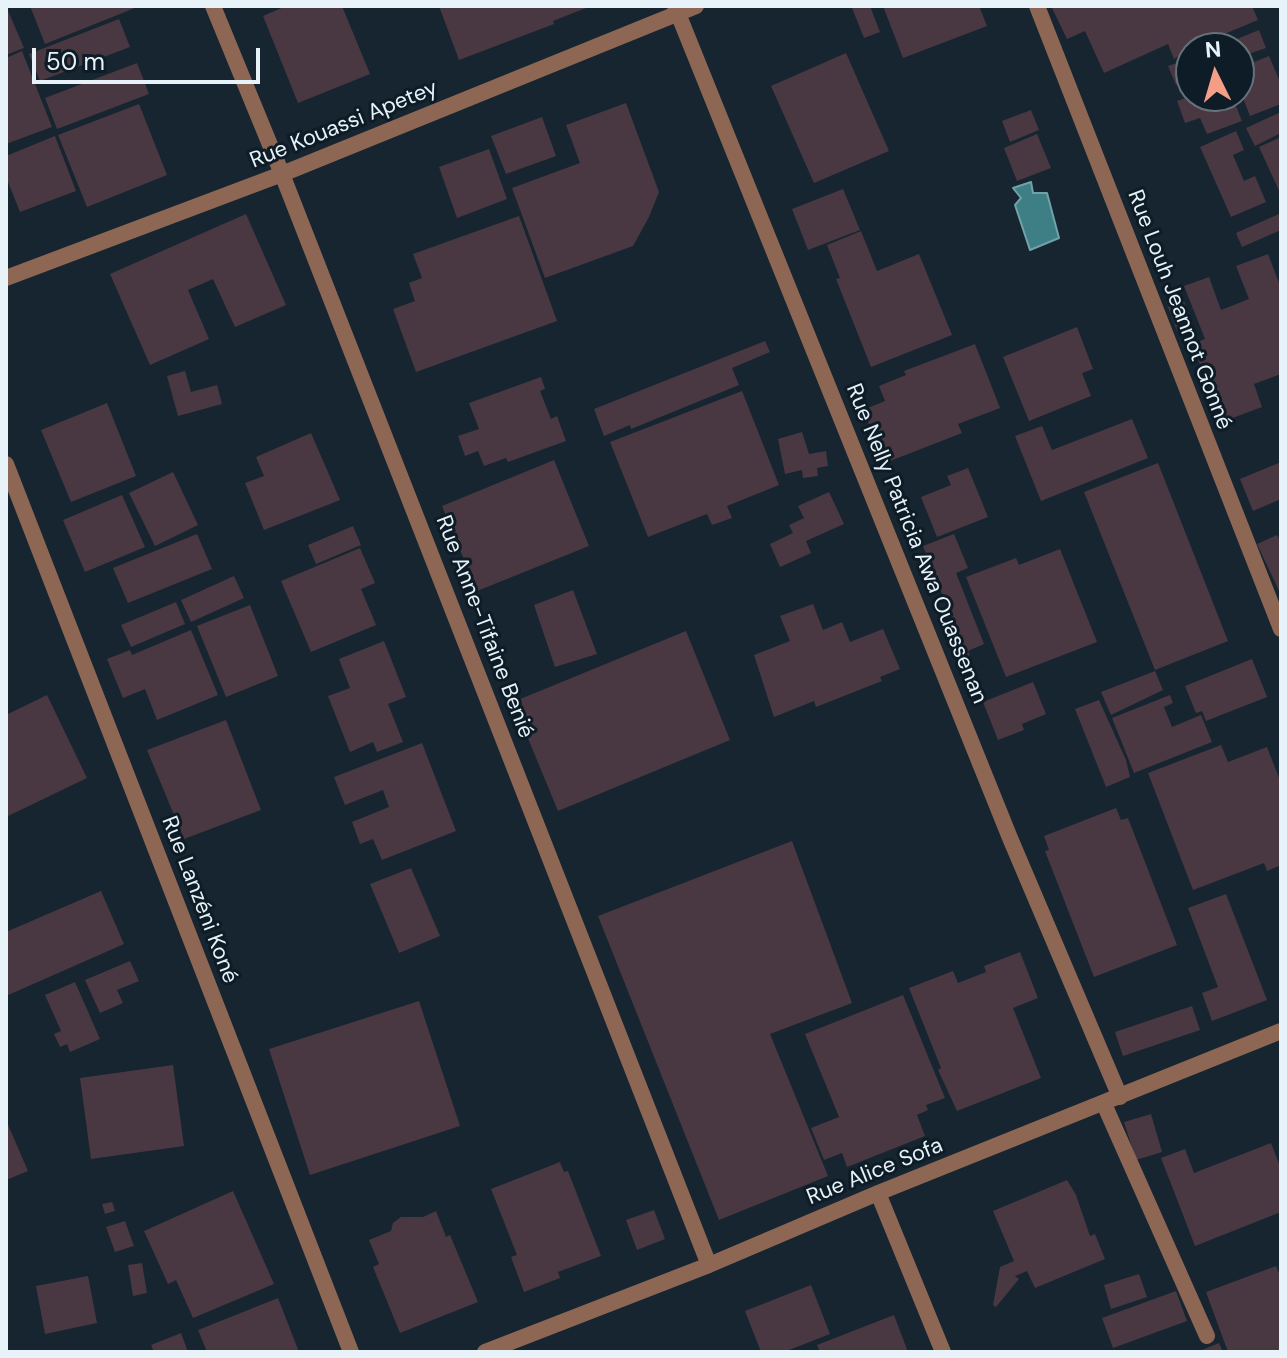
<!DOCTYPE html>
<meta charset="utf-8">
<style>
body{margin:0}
#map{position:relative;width:1287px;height:1358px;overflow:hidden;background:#162530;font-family:"DM Sans",sans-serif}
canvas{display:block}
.frame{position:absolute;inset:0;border:8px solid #e8f2f9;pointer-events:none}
.north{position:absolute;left:1175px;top:32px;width:80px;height:80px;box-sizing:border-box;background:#0d1c26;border:2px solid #65727a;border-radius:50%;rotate:355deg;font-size:22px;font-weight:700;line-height:32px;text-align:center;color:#e8f2f9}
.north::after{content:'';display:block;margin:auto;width:28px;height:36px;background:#f49e88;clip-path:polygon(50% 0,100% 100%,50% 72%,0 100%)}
.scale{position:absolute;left:32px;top:48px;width:228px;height:36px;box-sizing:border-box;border:4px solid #e8f2f9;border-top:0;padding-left:10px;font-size:24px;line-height:28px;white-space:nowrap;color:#e8f2f9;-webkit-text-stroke:6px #0d1c26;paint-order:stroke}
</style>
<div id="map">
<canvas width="1287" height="1358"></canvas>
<div class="frame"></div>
<div class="north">N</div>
<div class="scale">50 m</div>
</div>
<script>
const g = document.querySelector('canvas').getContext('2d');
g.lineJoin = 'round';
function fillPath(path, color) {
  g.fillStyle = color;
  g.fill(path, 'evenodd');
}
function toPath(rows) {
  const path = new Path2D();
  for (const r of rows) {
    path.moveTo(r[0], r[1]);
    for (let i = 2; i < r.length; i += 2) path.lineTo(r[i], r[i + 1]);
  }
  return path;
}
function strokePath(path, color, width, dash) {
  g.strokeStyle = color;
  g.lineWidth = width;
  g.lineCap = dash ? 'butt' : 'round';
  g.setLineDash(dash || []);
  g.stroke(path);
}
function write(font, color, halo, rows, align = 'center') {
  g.font = font + ' "DM Sans",sans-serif';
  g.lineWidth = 6;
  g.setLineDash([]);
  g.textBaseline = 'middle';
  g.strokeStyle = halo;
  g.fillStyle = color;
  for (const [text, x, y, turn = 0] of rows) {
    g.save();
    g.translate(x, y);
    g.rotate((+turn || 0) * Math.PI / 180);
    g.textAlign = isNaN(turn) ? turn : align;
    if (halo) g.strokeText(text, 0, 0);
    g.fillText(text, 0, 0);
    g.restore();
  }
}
const water = toPath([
 [1031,182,1033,193,1047,193,1059,238,1030,250,1015,205,1021,198,1013,188,1031,182]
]);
fillPath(water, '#3e7f86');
strokePath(water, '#71a2a8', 2);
fillPath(toPath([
 [6,6,24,48,6,55],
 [30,6,140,6,45,44],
 [286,6,342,6,370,74,298,103,263,16],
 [439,6,591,6,553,21,554,24,459,60],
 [870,6,880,32,864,38,852,8],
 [883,6,979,6,987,26,903,58],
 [1051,6,1252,6,1258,20,1191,48,1174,59,1168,44,1104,73,1085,31,1067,39],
 [119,19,130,47,40,81,29,54],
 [1259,30,1266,48,1239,57,1239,48,1215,48],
 [22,51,52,127,6,144,6,58],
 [846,53,889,151,814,183,771,86],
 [1269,56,1281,84,1281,104,1250,116,1239,88,1239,68],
 [1191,58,1191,80,1176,85,1168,66],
 [137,63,149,94,57,129,45,98],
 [1191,96,1232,96,1242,121,1207,134,1200,118,1185,123,1177,101],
 [626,103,659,192,649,217,633,246,545,278,512,188,580,163,566,125],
 [139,104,167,175,87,207,58,135],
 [1031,110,1039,130,1010,142,1002,121],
 [1281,112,1281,133,1255,146,1246,128],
 [542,117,556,156,506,174,491,136],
 [1236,131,1244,150,1233,155,1244,181,1255,176,1266,202,1231,217,1200,147],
 [1037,134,1051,168,1017,181,1004,148],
 [55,136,76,191,20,212,6,177,6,156],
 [1281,137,1281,195,1259,147],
 [489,149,507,199,457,218,439,167],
 [843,189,860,230,808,250,792,209],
 [1281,213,1281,230,1242,247,1236,233],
 [246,214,286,305,235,327,213,279,188,290,209,339,150,365,110,274],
 [519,216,557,321,416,372,393,309,415,301,409,283,422,278,413,254],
 [861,231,877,271,919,254,952,335,871,367,836,279,840,278,827,245],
 [1268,254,1281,288,1281,374,1254,384,1262,407,1222,422,1192,344,1205,339,1184,286,1209,277,1221,310,1249,299,1236,266],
 [1182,296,1193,325,1177,331,1166,302],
 [1077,327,1093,369,1082,373,1091,396,1029,421,1003,357],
 [765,341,770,352,732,368,739,385,631,429,630,425,604,436,594,409],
 [975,344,1000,408,958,424,962,433,885,463,863,410,885,401,879,386,906,375,904,371],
 [185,371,191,392,217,385,222,404,178,416,167,376],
 [541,377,545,389,540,391,551,419,557,416,566,441,508,462,506,458,484,466,478,451,465,456,458,436,479,429,469,403],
 [742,391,779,485,727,506,732,518,712,525,707,514,648,537,610,442],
 [107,403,136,476,71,502,41,430],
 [1132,419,1148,458,1041,501,1015,436,1042,426,1052,450],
 [802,432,809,454,826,451,828,466,817,468,818,476,803,478,802,470,785,474,778,439],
 [311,433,340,500,264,530,245,483,264,476,256,457],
 [554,460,589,546,477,591,442,506],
 [1281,462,1281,499,1253,511,1240,479],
 [1158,463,1228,641,1155,670,1084,492],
 [968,468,988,517,937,537,921,497,951,485,947,476],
 [173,472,198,525,155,546,129,493],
 [829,492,844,524,806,541,811,553,780,567,770,544,793,533,789,525,804,518,798,506],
 [122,495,145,547,85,572,63,520],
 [353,526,361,545,316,564,308,545],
 [197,534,212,569,128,603,113,568],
 [954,534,968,568,956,573,984,644,968,651,970,657,959,661,952,642,960,639,923,546],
 [1277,535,1281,542,1281,595,1257,544],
 [360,548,375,583,361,589,376,625,311,652,281,581],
 [1060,549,1097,642,1006,677,966,577,1016,558,1019,565],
 [234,576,244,598,191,622,181,600],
 [573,590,597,654,555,667,534,605],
 [176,602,185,624,131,647,121,625],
 [813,604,823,630,842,622,850,642,883,629,900,669,880,677,882,681,816,707,814,701,774,717,754,655,790,641,780,616],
 [250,605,278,676,226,697,197,626],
 [191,630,218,695,157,720,145,689,123,698,107,659,130,650,132,655],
 [686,631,730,740,558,811,513,702],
 [384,641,406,697,388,704,403,742,377,752,373,742,350,752,328,696,350,688,339,659],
 [1252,659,1267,697,1206,721,1202,711,1196,713,1185,686],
 [1155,671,1163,690,1111,715,1101,692],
 [1033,682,1046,714,1022,724,1024,730,998,740,983,702],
 [47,695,87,778,6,817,6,715],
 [1170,695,1173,703,1164,707,1172,727,1201,715,1212,742,1134,773,1112,718],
 [1099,700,1126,760,1130,777,1106,787,1075,709],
 [226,720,261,810,184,839,147,750],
 [422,743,456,831,382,860,373,839,360,844,352,822,389,807,383,790,345,805,334,777],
 [1221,745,1228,762,1267,747,1281,783,1281,865,1267,871,1264,863,1193,890,1148,773],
 [1116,808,1121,820,1128,818,1177,945,1094,977,1045,851,1049,850,1044,836],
 [792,841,852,1003,770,1034,828,1176,719,1220,598,916],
 [411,868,440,936,399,953,370,884],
 [101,891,124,944,6,996,6,932],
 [1226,894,1267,1000,1212,1021,1202,993,1218,987,1188,908],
 [1020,952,1038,998,1013,1008,1041,1078,957,1111,938,1070,941,1068,909,988,953,971,958,983,986,972,984,966],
 [130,961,139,981,117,990,123,1003,100,1013,85,980],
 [75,982,100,1039,70,1052,67,1044,60,1047,54,1034,61,1031,45,995],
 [903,995,945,1098,926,1105,928,1110,917,1115,925,1136,847,1167,842,1153,824,1160,811,1128,839,1117,805,1034],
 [419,1001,460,1126,310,1175,269,1049],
 [1192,1006,1200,1030,1123,1056,1115,1032],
 [173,1065,184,1146,91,1159,80,1078],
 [1151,1114,1162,1152,1136,1160,1124,1122],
 [6,1120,28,1171,6,1180],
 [1271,1143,1281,1169,1281,1212,1195,1246,1161,1158,1185,1149,1194,1173],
 [560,1162,564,1172,568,1171,601,1256,558,1272,560,1278,524,1292,511,1257,517,1255,491,1189],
 [1067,1180,1076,1195,1090,1236,1095,1234,1105,1259,1035,1288,1027,1271,1015,1276,1019,1279,996,1307,993,1305,1000,1267,1014,1261,993,1211],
 [233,1191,274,1284,193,1318,176,1280,168,1284,144,1231],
 [112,1202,115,1211,105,1214,102,1204],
 [654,1210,665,1239,637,1250,626,1220],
 [436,1211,446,1237,450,1235,478,1302,400,1333,373,1267,379,1264,369,1240,391,1231,393,1223,401,1217,423,1217],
 [125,1221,134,1246,115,1252,106,1227],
 [142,1263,147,1293,133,1296,128,1265],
 [1276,1266,1281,1278,1281,1352,1228,1352,1206,1292],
 [1139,1274,1147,1297,1111,1309,1104,1285],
 [88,1276,97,1323,45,1334,36,1286],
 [811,1285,830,1334,784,1352,761,1352,745,1311],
 [1176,1291,1187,1321,1113,1348,1102,1318],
 [278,1298,299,1352,207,1352,198,1330],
 [894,1315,908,1352,820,1352,817,1345],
 [181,1333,188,1352,154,1352,151,1345],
 [1219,1343,1223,1352,1197,1352]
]), '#493842');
strokePath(toPath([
 [213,6,282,174,709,1265],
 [675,6,1010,838,1120,1097],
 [1037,6,1281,629],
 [6,278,282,174,696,6],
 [6,464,351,1352],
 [1104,1104,1207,1336],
 [878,1193,943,1352],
 [485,1352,709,1265,878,1193,1281,1031]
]), '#8d6754', 16);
write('22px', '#e8f2f9', '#0d1c26', [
 ["Rue Kouassi Apetey",344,125,-22],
 ["Rue Louh Jeannot Gonné",1179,310,69],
 ["Rue Nelly Patricia Awa Ouassenan",916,544,68],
 ["Rue Anne-Tifaine Benié",484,627,69],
 ["Rue Lanzéni Koné",199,900,69],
 ["Rue Alice Sofa",875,1172,-22]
]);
</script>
